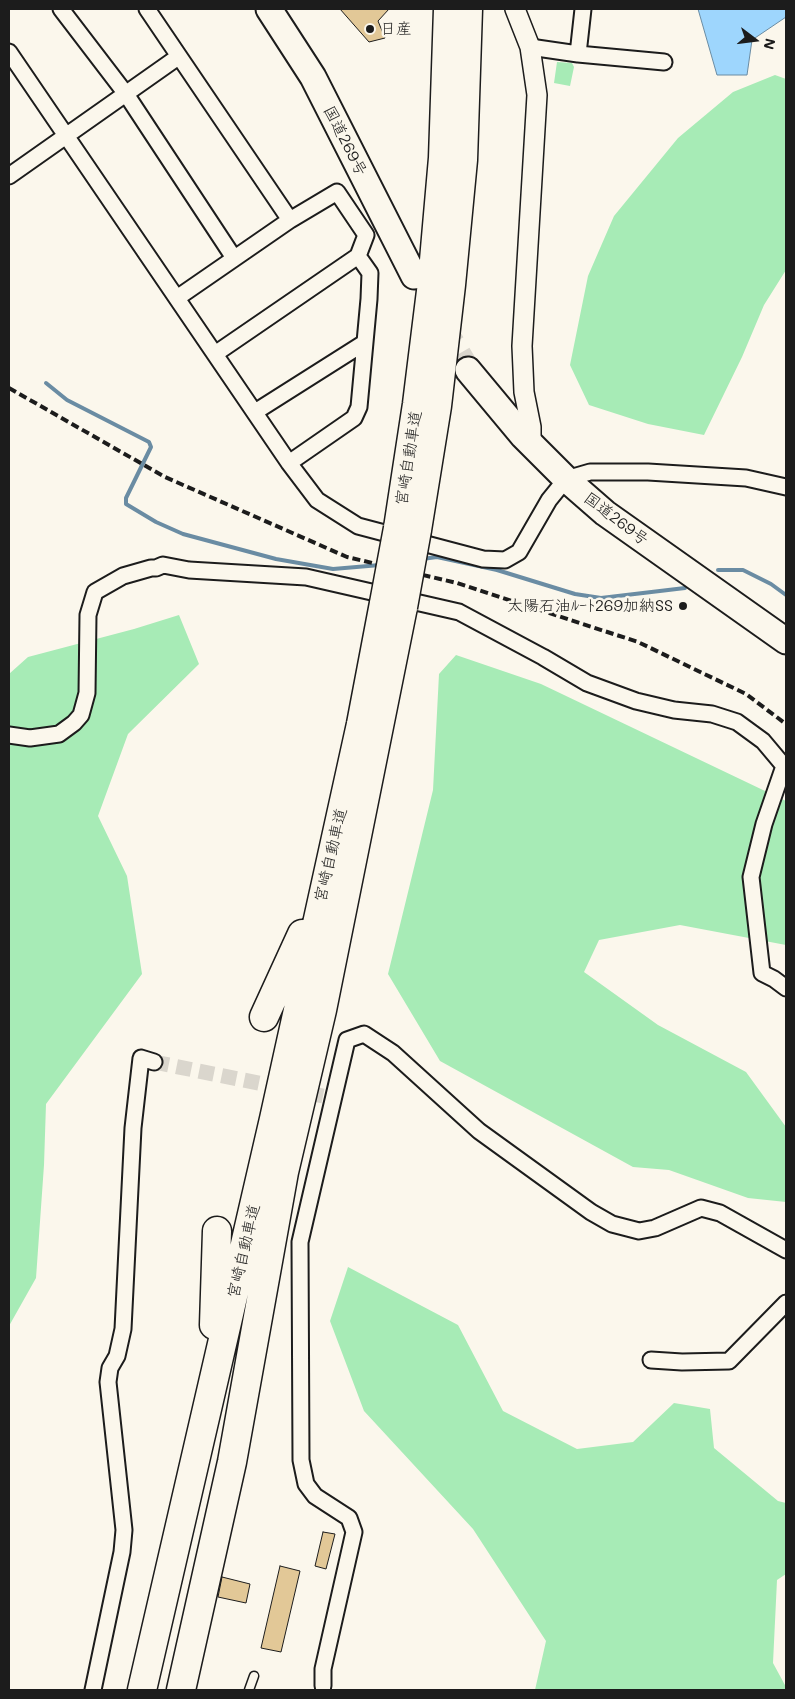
<!DOCTYPE html>
<meta charset="utf-8">
<style>
body{margin:0}
#map{position:relative;width:795px;height:1699px;overflow:hidden;background:#fbf7ec;font-family:Mali,sans-serif}
canvas{display:block}
.frame{position:absolute;inset:0;border:10px solid #1c1c1c;pointer-events:none}
.north{position:absolute;left:730px;top:15px;width:50px;height:50px;-webkit-text-stroke:4px #fbf7ec;paint-order:stroke;rotate:105deg;font-size:14px;font-weight:700;line-height:20px;text-align:center;color:#1c1c1c}
.north::after{content:'';display:block;margin:auto;width:18px;height:22px;background:#1c1c1c;clip-path:polygon(50% 0,100% 100%,50% 72%,0 100%)}
</style>
<div id="map">
<canvas width="795" height="1699"></canvas>
<div class="frame"></div>
<div class="north">N</div>
</div>
<script>
const g = document.querySelector('canvas').getContext('2d');
g.lineJoin = 'round';
function fillPath(path, color) {
  g.fillStyle = color;
  g.fill(path, 'evenodd');
}
function toPath(rows) {
  const path = new Path2D();
  for (const r of rows) {
    path.moveTo(r[0], r[1]);
    for (let i = 2; i < r.length; i += 2) path.lineTo(r[i], r[i + 1]);
  }
  return path;
}
function strokePath(path, color, width, dash) {
  g.strokeStyle = color;
  g.lineWidth = width;
  g.lineCap = dash ? 'butt' : 'round';
  g.setLineDash(dash || []);
  g.stroke(path);
}
function write(font, color, halo, rows, align = 'center') {
  g.font = font + ' Mali,"Klee One",sans-serif';
  g.lineWidth = 5;
  g.setLineDash([]);
  g.textBaseline = 'middle';
  g.strokeStyle = halo;
  g.fillStyle = color;
  for (const [text, x, y, turn = 0] of rows) {
    g.save();
    g.translate(x, y);
    g.rotate((+turn || 0) * Math.PI / 180);
    g.textAlign = isNaN(turn) ? turn : align;
    if (halo) g.strokeText(text, 0, 0);
    g.fillText(text, 0, 0);
    g.restore();
  }
}
fillPath(toPath([
 [557,62,572,63,574,67,570,86,554,83],
 [775,75,786,79,786,270,764,305,742,357,704,435,648,424,589,405,570,365,588,276,614,216,678,138,733,92],
 [179,615,199,664,128,734,98,816,127,876,142,974,46,1104,44,1165,36,1278,9,1326,9,674,28,657,134,629],
 [456,655,541,684,786,801,786,945,680,925,599,940,584,972,658,1025,746,1072,786,1127,786,1202,748,1198,669,1170,633,1167,440,1061,388,974,433,790,439,674],
 [348,1267,458,1325,503,1411,577,1449,633,1442,674,1403,710,1409,714,1448,778,1501,786,1503,786,1574,777,1580,773,1663,786,1687,786,1690,535,1690,546,1641,473,1529,364,1411,330,1321]
]), '#a7ebb6');
const water = toPath([
 [698,9,786,9,786,17,752,40,747,75,717,75,698,9]
]);
fillPath(water, '#9ed6fd');
strokePath(water, '#6a8ca3', 1);
strokePath(toPath([
 [46,383,67,400,149,442,151,447,126,498,126,504,156,522,183,534,276,559,333,569,380,565],
 [422,559,437,557,497,570,575,594,601,598,685,588],
 [718,570,743,570,771,584,786,595]
]), '#6a8ca3', 4);
const building = toPath([
 [340,9,389,9,378,21,385,38,369,42,340,9],
 [323,1532,335,1534,326,1569,315,1566,323,1532],
 [280,1566,300,1571,281,1652,261,1648,280,1566],
 [222,1577,250,1584,246,1603,218,1597,222,1577]
]);
fillPath(building, '#e2c897');
strokePath(building, '#1c1c1c', 1);
strokePath(toPath([
 [154,1062,323,1096]
]), '#dad6cd', 15, [15, 8]);
strokePath(toPath([
 [440,322,468,370]
]), '#dad6cd', 25, [25, 12]);
const service = toPath([
 [249,1690,254,1676]
]);
const minor = toPath([
 [61,9,126,94,234,258],
 [147,9,290,220],
 [530,47,578,54,664,62],
 [9,52,289,463,317,500,358,526,483,559,505,560,519,552,549,500,566,479,590,472,648,472,746,478,786,487],
 [578,54,583,9],
 [9,176,178,57],
 [177,298,290,220,337,192,366,235,358,256,370,273,369,299,359,407,354,418,289,463],
 [215,354,358,256],
 [255,412,364,343],
 [9,735,30,738,59,734,74,723,81,715,87,693,88,615,95,592,123,576,151,568,156,568,163,565,189,570,306,577,459,612,543,657,587,683,636,701,674,710,712,714,737,722,763,741,784,766,764,824,751,877,762,973,774,979,786,988],
 [651,1360,682,1362,729,1361,786,1303],
 [323,1686,323,1669,354,1532,349,1518,315,1496,306,1484,301,1460,300,1242,347,1040,364,1034,393,1053,479,1131,591,1212,612,1224,639,1231,655,1228,701,1208,720,1213,786,1250],
 [93,1690,122,1552,124,1530,108,1382,110,1368,117,1356,123,1329,133,1128,141,1058,154,1062]
]);
const tertiary = toPath([
 [515,9,530,47,537,95,522,346,524,392,531,427,531,443]
]);
const trunk = toPath([
 [269,9,313,77,414,276],
 [468,370,523,436,566,479,605,513,786,641]
]);
const motorway = toPath([
 [398,528,417,404,432,283,443,158,448,9],
 [417,530,437,406,451,285,463,160,468,9],
 [264,1017,302,934],
 [214,1325,217,1231],
 [142,1690,274,1119,361,724,384,603],
 [181,1690,232,1462,284,1172,322,1010,403,607]
]);
strokePath(service, '#1c1c1c', 11);
strokePath(minor, '#1c1c1c', 19);
strokePath(tertiary, '#1c1c1c', 22);
strokePath(trunk, '#1c1c1c', 29);
strokePath(motorway, '#1c1c1c', 31);
strokePath(service, '#fbf7ec', 8);
strokePath(minor, '#fbf7ec', 15);
strokePath(tertiary, '#fbf7ec', 19);
strokePath(trunk, '#fbf7ec', 25);
strokePath(motorway, '#fbf7ec', 28);
strokePath(toPath([
 [9,388,165,477,347,557,457,583,638,642,746,694,786,724]
]), '#1c1c1c', 4, [8, 4]);
const motorwayBridge = toPath([
 [384,603,398,528],
 [403,607,417,530]
]);
strokePath(motorwayBridge, '#1c1c1c', 31, []);
strokePath(motorwayBridge, '#fbf7ec', 28);
for (const [x, y, r, color] of [
 [370,29,5,"#1c1c1c"],
 [683,606,5,"#1c1c1c"]
]) {
  const dot = new Path2D();
  dot.arc(x, y, r, 0, 2 * Math.PI);
  g.fillStyle = color;
  g.fill(dot);
  strokePath(dot, '#fbf7ec', 2);
}
write('16px', '#1c1c1c', '#fbf7ec', [
 ["日産",380,29],
 ["太陽石油ﾙｰﾄ269加納SS",673,606,"right"]
], 'left');
write('16px', '#1c1c1c', '#fbf7ec', [
 ["国道269号",345,141,63],
 ["宮崎自動車道",409,458,-81],
 ["国道269号",616,519,37],
 ["宮崎自動車道",331,855,-77],
 ["宮崎自動車道",244,1251,-77]
]);
</script>
